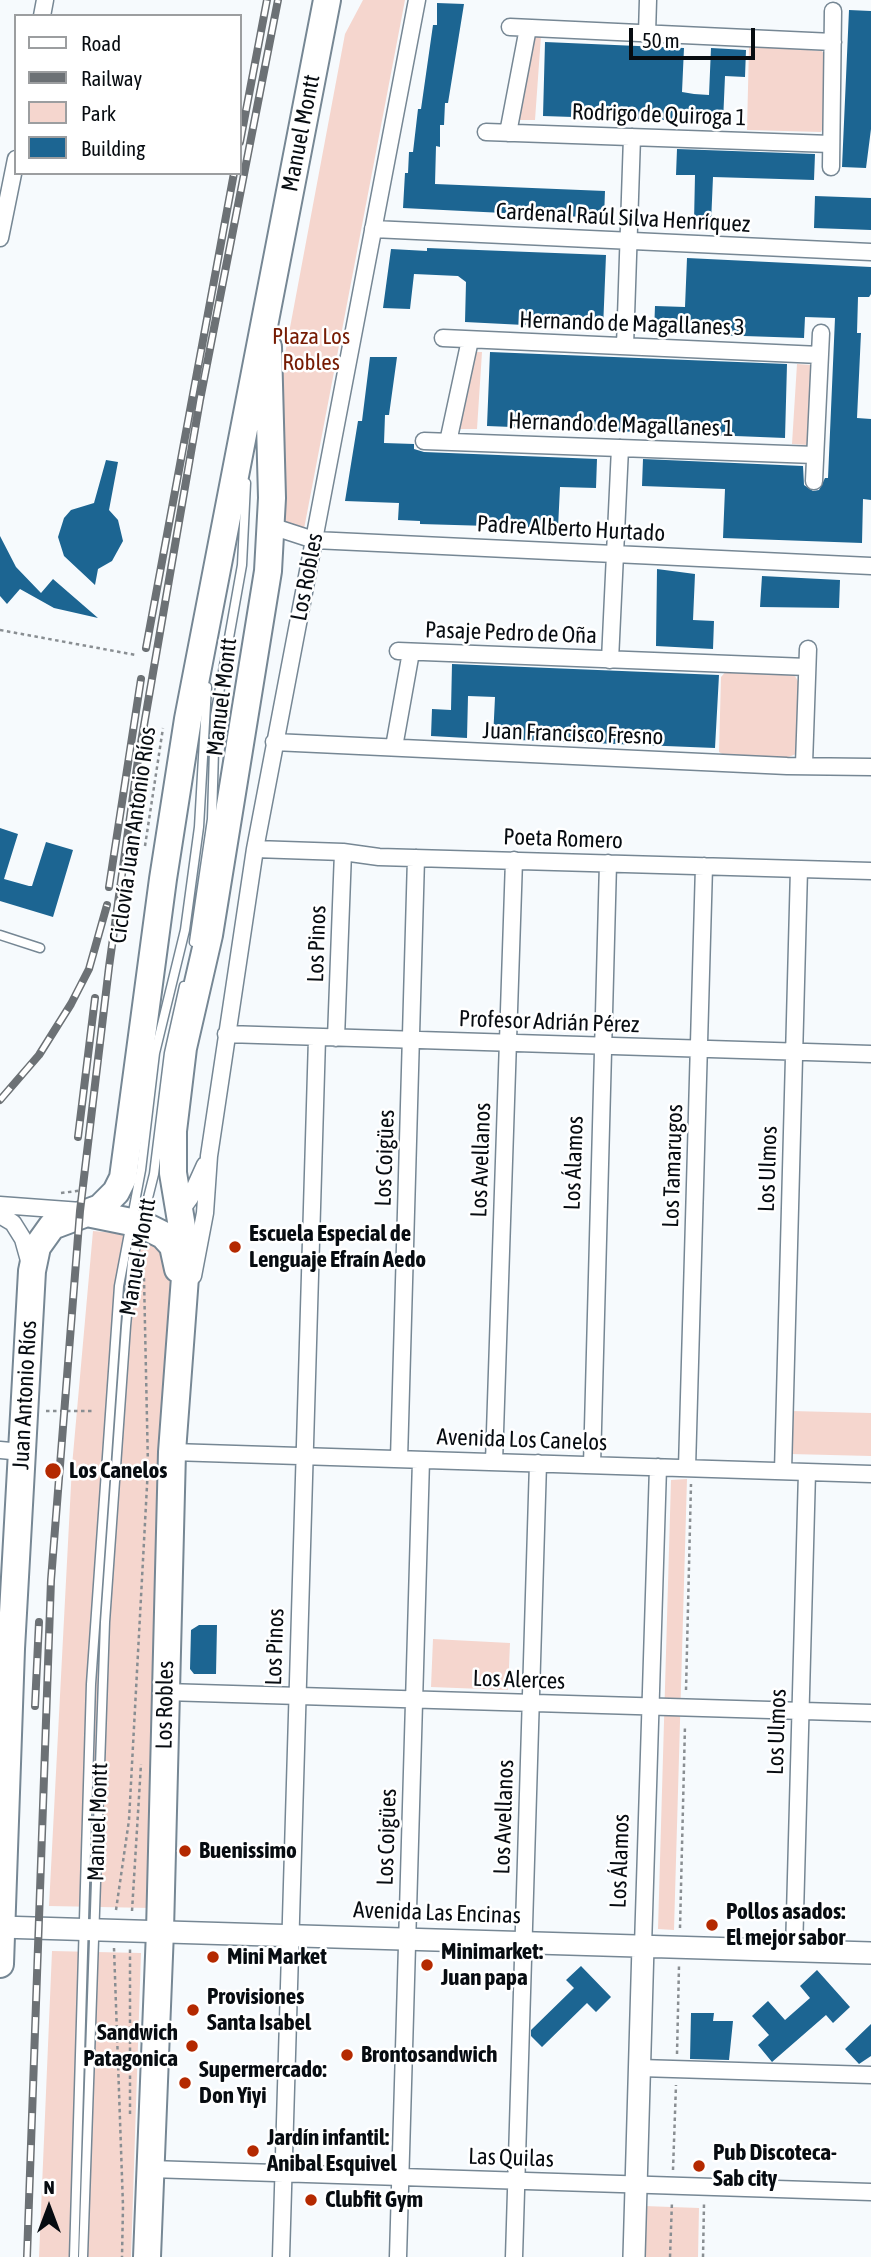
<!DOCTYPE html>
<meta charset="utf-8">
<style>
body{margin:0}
#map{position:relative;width:871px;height:2257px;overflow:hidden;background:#f6fafd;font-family:"Asap Condensed",sans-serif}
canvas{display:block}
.legend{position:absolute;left:14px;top:14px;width:228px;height:161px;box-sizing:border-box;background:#fff;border:2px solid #9c9ea0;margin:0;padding:9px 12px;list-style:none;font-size:21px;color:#070c11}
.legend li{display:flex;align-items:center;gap:14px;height:35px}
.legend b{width:35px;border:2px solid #9c9ea0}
.north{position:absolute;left:14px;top:2173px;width:70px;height:70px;-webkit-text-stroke:5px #fff;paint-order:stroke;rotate:0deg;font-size:19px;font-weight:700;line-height:28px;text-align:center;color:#070c11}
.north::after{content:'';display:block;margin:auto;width:24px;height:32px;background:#070c11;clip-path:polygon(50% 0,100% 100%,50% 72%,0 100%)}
.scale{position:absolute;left:629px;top:28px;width:126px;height:32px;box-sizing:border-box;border:4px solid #070c11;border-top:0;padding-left:9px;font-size:21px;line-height:24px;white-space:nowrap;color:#070c11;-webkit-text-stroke:5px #fff;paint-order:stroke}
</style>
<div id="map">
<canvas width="871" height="2257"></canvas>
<ul class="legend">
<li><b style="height:9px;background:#fff"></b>Road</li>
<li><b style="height:9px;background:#6c7175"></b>Railway</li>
<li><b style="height:19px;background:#f5d6ce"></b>Park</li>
<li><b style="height:19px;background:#1c6592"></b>Building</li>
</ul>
<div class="north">N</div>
<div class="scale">50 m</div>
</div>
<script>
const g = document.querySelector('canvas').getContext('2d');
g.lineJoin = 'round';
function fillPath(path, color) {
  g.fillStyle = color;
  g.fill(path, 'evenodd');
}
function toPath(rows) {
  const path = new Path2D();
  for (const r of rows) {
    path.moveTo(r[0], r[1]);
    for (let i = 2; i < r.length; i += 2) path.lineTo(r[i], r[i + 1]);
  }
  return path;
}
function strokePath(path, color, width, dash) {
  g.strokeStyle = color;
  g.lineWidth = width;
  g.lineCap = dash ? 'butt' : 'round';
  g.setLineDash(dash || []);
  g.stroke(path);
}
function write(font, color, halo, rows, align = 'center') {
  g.font = font + ' "Asap Condensed",sans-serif';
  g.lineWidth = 5;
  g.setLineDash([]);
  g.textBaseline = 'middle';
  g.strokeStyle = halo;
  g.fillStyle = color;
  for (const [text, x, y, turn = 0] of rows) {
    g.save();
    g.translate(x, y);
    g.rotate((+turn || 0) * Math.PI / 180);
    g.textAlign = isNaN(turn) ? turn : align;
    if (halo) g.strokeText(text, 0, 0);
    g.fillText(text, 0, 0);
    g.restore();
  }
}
fillPath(toPath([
 [363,0,405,0,304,529,286,523,283,517,277,397,345,34],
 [541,36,535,120,516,120,532,37],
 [749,46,822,51,826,58,824,125,821,132,747,130],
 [473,352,482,352,477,429,458,429],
 [797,364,812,365,807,445,792,444],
 [728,669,786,672,795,676,800,685,796,754,786,758,724,755,719,752,721,677],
 [93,1231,137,1235,168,1246,176,1263,151,1908,49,1906,72,1466],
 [791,1411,871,1413,871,1456,790,1454],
 [687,1479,674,1930,658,1929,671,1480],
 [433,1639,510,1643,508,1690,431,1687],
 [52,1951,141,1953,131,2257,39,2257],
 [644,2206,699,2208,698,2257,642,2257]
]), '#f5d6ce');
fillPath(toPath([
 [437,3,464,4,448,103,445,103,444,125,440,125,440,147,436,146,435,184,605,191,604,218,403,208,405,173,408,173,409,152,413,152,418,109,421,109,433,25,437,25],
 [849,10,871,11,871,129,866,168,842,167],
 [545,42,684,48,682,92,694,94,709,95,711,48,746,50,745,77,725,76,723,122,543,116],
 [677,149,815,154,814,180,713,177,711,223,694,222,695,175,676,175],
 [815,196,871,198,871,230,814,228],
 [427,248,606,255,603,329,465,322,466,282,458,276,414,274,410,309,383,308,391,249,427,251],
 [687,258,871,267,871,294,869,297,858,297,857,333,861,333,857,418,871,419,871,500,863,499,862,543,723,538,725,489,642,486,643,459,803,466,804,485,813,491,819,490,825,478,828,478,835,318,805,317,804,338,654,333,655,306,685,307],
 [490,352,787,364,785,438,487,426],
 [370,357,397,357,389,415,385,415,384,443,414,444,414,449,424,452,597,459,596,488,560,487,558,528,420,524,420,521,398,520,399,503,345,501,358,421,362,421],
 [106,460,118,462,109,510,118,520,123,541,112,561,98,569,95,585,64,556,58,537,64,518,71,510,94,503],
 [0,536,16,567,41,593,53,579,98,618,54,608,20,589,7,604,0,596],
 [657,569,695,574,693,620,714,621,713,649,656,646],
 [762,576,840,580,839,608,760,607],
 [452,664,719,675,715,748,493,739,495,697,468,696,467,738,431,736,432,709,451,710],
 [0,828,18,834,4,879,29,886,32,886,46,842,73,850,53,917,0,901],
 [199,1625,217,1625,216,1674,194,1674,190,1669,191,1630],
 [581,1966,611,1997,596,2012,587,2003,542,2047,531,2036,531,2030,574,1988,566,1980],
 [817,1970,850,2007,833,2023,826,2015,772,2062,758,2045,769,2035,752,2016,768,2001,785,2020,810,1998,800,1986],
 [691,2013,714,2013,713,2021,733,2021,729,2060,690,2059],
 [871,2024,871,2056,859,2064,845,2049]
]), '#1c6592');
const service = toPath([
 [0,935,40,948],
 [194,942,212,819,215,716,242,565,246,483],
 [74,2257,91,1684,119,1286,141,1170,155,1053,185,930,199,827,207,687],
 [83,2257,105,1622,126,1326,132,1262,154,1174,169,1053,184,986]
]);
const minor = toPath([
 [42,16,45,0],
 [510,27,833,42],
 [647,34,648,0],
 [486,132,831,144],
 [508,133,528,28],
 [831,167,833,11],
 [373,229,871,252],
 [0,238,16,159],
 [443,338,820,355],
 [625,346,632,137],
 [424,441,815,455],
 [448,442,470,340],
 [814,481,821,333],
 [271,526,314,540,871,566],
 [398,651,807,667],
 [610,660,620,448],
 [274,742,787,766,871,767],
 [394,747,411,652],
 [804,764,808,649],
 [255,849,343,852,379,857,871,871],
 [226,1034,871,1054],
 [336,1038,343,852],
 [0,1205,81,1211],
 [179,1213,190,1198,205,1165],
 [0,1215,13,1223,23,1239,30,1264],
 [193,1276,205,1213,209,1156,255,849,417,0],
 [0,1450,22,1452],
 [172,1452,871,1474],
 [399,1459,416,858],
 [494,1462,514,860],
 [592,1465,608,863],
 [687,1468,704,866],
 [783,1471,799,869],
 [165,1692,871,1713],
 [643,1946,658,1467],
 [794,1951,807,1472],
 [640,2068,871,2075],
 [150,2169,871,2192],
 [281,2257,317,1038],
 [398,2257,421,1460],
 [514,2257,538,1463]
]);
const tertiary = toPath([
 [0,1927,871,1953],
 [634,2257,643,1946]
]);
const primary = toPath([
 [87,1213,141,1224,163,1235,173,1246,178,1269],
 [0,1964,11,1649,32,1271,37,1247,52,1226,100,1208,116,1192,123,1178,163,879,188,719,327,0],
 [147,2257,160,1931,172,1452,185,1277,185,1245,173,1173,173,1131,183,1048,209,935,268,571,272,498,268,347]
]);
strokePath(service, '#768794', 11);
strokePath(minor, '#768794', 19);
strokePath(tertiary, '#768794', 24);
strokePath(primary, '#768794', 30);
strokePath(toPath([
 [0,630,136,655],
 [145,846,163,728],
 [61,1193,85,1190],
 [46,1411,92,1411],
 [129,1466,147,1467],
 [686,1690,691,1484],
 [116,1910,129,1820,148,1467,144,1278],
 [132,1911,141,1764],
 [680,1928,685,1725],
 [114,1948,123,2206,122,2257],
 [677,2054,679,1966],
 [130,2114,130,1949],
 [673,2170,676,2085],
 [670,2257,672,2201],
 [703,2257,704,2204]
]), '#898e92', 2.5, [3.5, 3.5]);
strokePath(service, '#fff', 8);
strokePath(minor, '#fff', 16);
strokePath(tertiary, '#fff', 21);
strokePath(primary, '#fff', 26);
const rail = toPath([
 [240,142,267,0],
 [146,648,234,173],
 [109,887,141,679],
 [0,1100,39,1055,71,1004,89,969,107,905],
 [78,1137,95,998],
 [35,1706,39,1622],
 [27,2257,51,1580,80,1211,109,967,138,760,200,400,278,0]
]);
strokePath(rail, '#6c7175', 8);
strokePath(rail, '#fff', 5, [16]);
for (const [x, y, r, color] of [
 [235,1247,7,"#b42900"],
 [53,1471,9,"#b42900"],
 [185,1851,7,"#b42900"],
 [712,1925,7,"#b42900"],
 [213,1957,7,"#b42900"],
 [427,1965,7,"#b42900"],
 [193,2010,7,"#b42900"],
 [192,2046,7,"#b42900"],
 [347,2055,7,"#b42900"],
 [185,2083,7,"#b42900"],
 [253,2151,7,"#b42900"],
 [699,2166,7,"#b42900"],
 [311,2200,7,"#b42900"]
]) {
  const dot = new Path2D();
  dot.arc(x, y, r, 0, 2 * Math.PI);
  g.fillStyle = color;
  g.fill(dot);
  strokePath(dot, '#fff', 2.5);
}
write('23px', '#070c11', '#fff', [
 ["Rodrigo de Quiroga 1",659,115,2],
 ["Manuel Montt",301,133,-79],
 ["Cardenal Raúl Silva Henríquez",623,218,3],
 ["Hernando de Magallanes 3",632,324,2],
 ["Hernando de Magallanes 1",621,425,2],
 ["Padre Alberto Hurtado",571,529,3],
 ["Los Robles",307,577,-79],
 ["Pasaje Pedro de Oña",511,633,2],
 ["Manuel Montt",222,697,-83],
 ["Juan Francisco Fresno",573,734,2],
 ["Ciclovía Juan Antonio Ríos",133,835,-82],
 ["Poeta Romero",563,839,2],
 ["Los Pinos",317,944,-88],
 ["Profesor Adrián Pérez",549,1022,2],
 ["Los Coigües",385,1158,-88],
 ["Los Avellanos",481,1160,-88],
 ["Los Álamos",574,1163,-88],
 ["Los Tamarugos",673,1166,-88],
 ["Los Ulmos",768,1169,-88],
 ["Manuel Montt",138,1257,-80],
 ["Juan Antonio Ríos",25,1395,-87],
 ["Avenida Los Canelos",522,1440,2],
 ["Los Pinos",275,1647,-88],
 ["Los Alerces",519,1680,2],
 ["Los Robles",165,1705,-89],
 ["Los Ulmos",777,1732,-88],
 ["Los Avellanos",504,1817,-88],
 ["Manuel Montt",98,1822,-88],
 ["Los Coigües",387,1837,-88],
 ["Los Álamos",620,1861,-88],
 ["Avenida Las Encinas",437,1913,2],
 ["Las Quilas",511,2158,2]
]);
write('23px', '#761b03', '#fff', [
 ["Plaza Los",311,337],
 ["Robles",311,363]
]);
write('bold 23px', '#070c11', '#fff', [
 ["Escuela Especial de",249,1234],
 ["Lenguaje Efraín Aedo",249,1260],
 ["Los Canelos",69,1471],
 ["Buenissimo",199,1851],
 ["Pollos asados:",726,1912],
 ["El mejor sabor",726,1938],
 ["Minimarket:",441,1952],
 ["Juan papa",441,1978],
 ["Mini Market",227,1957],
 ["Provisiones",207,1997],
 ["Santa Isabel",207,2023],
 ["Sandwich",178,2033,"right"],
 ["Patagonica",178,2059,"right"],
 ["Brontosandwich",361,2055],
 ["Supermercado:",199,2070],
 ["Don Yiyi",199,2096],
 ["Jardín infantil:",267,2138],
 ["Anibal Esquivel",267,2164],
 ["Pub Discoteca-",713,2153],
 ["Sab city",713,2179],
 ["Clubfit Gym",325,2200]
], 'left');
</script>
